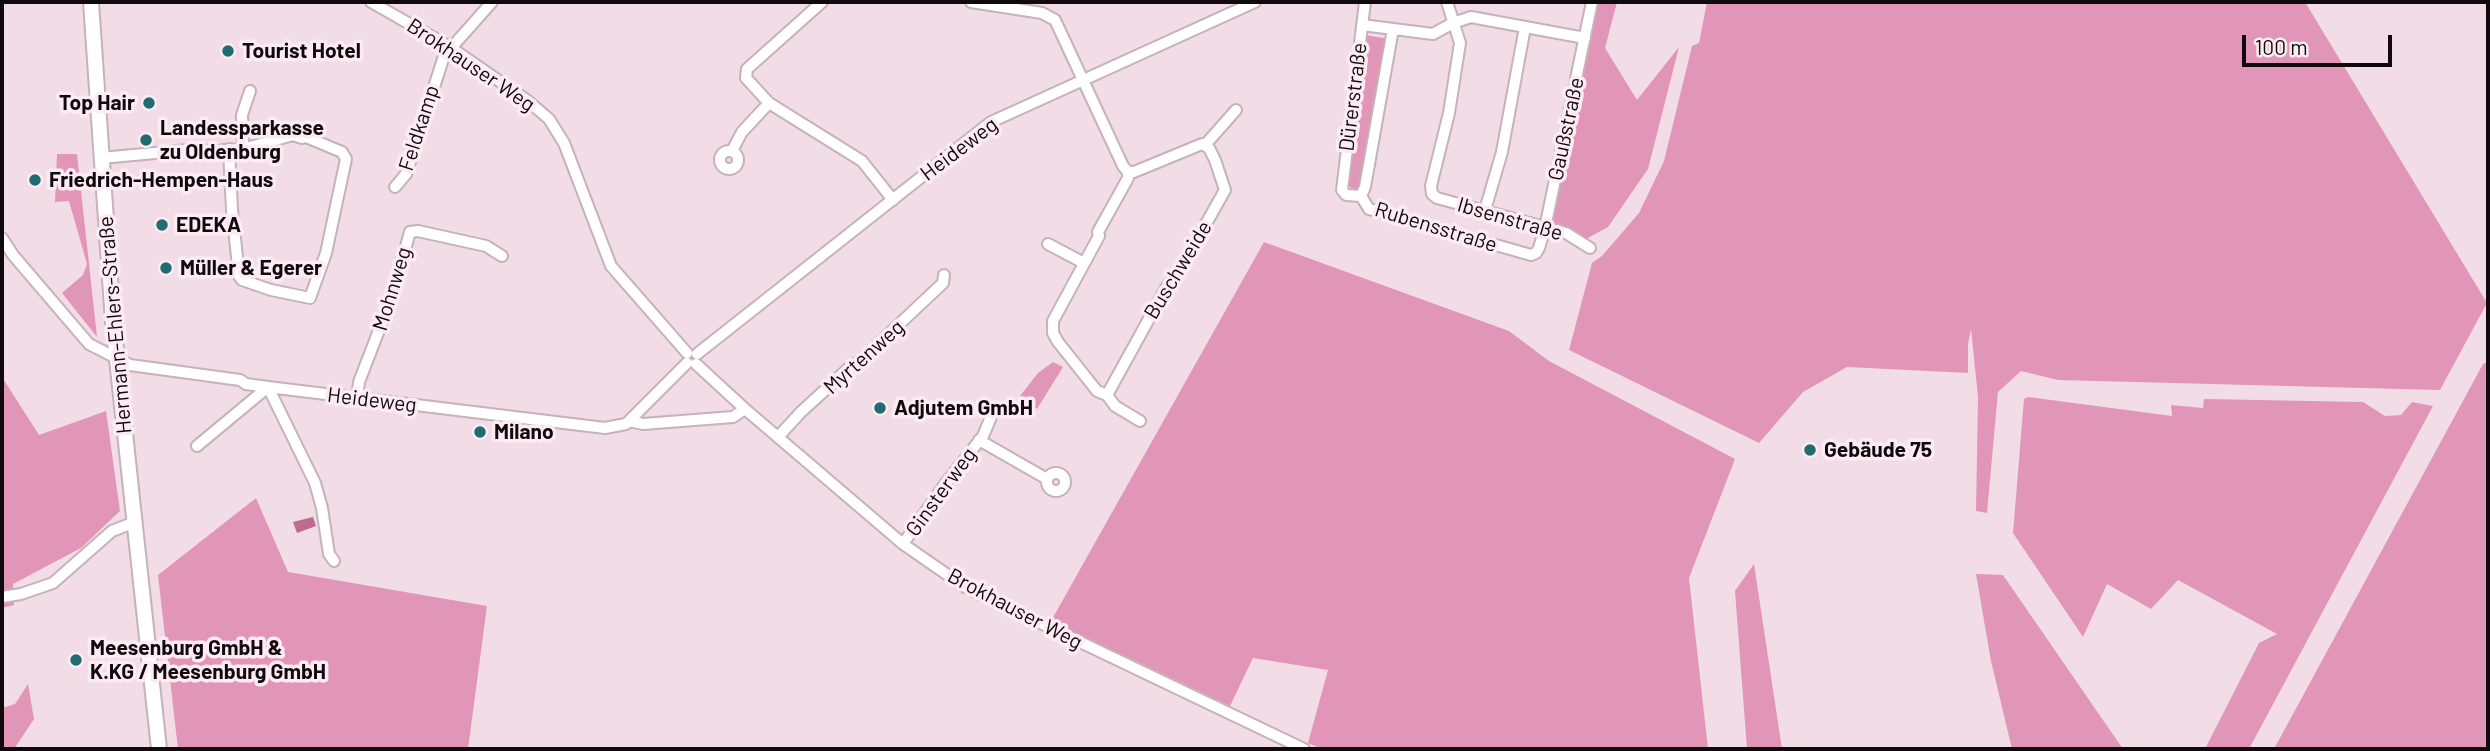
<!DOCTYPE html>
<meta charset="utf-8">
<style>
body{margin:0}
#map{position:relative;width:2490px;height:751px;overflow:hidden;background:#f2dce5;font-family:Barlow,sans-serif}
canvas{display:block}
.frame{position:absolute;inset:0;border:4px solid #110a0d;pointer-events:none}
.scale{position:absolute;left:2242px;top:35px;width:150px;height:32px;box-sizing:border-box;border:4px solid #110a0d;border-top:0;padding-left:9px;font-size:21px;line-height:24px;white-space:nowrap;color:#110a0d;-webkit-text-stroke:5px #fcebf2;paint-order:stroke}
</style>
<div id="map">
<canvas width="2490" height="751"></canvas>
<div class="frame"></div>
<div class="scale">100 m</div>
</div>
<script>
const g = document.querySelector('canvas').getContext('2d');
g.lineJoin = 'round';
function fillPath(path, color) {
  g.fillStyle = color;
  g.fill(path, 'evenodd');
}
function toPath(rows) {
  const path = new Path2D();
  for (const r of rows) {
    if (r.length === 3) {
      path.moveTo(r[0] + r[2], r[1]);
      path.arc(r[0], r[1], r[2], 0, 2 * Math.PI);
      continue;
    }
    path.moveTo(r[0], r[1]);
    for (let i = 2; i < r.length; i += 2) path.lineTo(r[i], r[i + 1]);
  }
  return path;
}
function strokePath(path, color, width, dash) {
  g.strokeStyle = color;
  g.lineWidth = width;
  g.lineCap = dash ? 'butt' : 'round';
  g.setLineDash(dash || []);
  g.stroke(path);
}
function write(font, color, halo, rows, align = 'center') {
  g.font = font + ' Barlow,sans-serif';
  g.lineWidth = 7;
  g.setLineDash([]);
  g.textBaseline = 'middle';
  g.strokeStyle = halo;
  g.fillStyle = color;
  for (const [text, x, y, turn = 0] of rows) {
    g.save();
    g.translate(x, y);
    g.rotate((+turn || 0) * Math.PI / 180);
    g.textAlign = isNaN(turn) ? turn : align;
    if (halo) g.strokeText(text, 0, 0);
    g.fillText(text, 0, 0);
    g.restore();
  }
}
fillPath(toPath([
 [1594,2,1617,2,1605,48,1637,100,1679,47,1648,169,1608,227,1586,239,1551,221],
 [1707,2,2305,2,2487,303,2440,390,2058,380,2021,371,1998,392,1987,513,1976,511,1978,397,1971,329,1968,344,1968,373,1847,367,1803,392,1759,443,1569,350,1592,263,1602,256,1639,213,1664,161,1692,46,1699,43],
 [1365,35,1390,39,1362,186,1358,189,1352,189,1348,185,1347,177],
 [57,154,77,154,97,337,62,293,83,275,87,264,69,201,55,202],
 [1264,242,1509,331,1549,361,1735,459,1689,578,1708,749,1322,749,1308,743,1328,670,1253,658,1230,706,1051,621],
 [1053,362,1063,367,1037,409,1020,396,1038,373],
 [2488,362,2488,749,2274,749,2483,364],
 [2,377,39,435,106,411,120,511,81,548,13,584,14,605,2,608],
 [2028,397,2172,416,2171,405,2203,408,2204,399,2363,402,2385,416,2401,415,2412,402,2433,406,2249,749,2205,749,2259,643,2277,634,2178,580,2151,609,2107,584,2083,637,2013,533,2024,399],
 [256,498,288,572,487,606,468,749,178,749,158,575],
 [1754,564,1782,749,1747,749,1735,591],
 [1976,574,2003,575,2123,749,2012,749,1991,661],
 [28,684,34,719,16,746,16,749,2,749,2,708,15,704]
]), '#e296b7');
fillPath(toPath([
 [313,517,316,526,297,533,293,522]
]), '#bf6a91');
const minor = toPath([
 [371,2,450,47,528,101,549,119,564,143,611,266,687,353],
 [822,2,747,69,746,78,769,103,862,161,893,200],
 [971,2,1042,13,1055,20,1123,166,1128,172,1128,178,1098,232,1099,236,1053,321,1053,333,1058,342,1097,391,1107,395,1115,406,1140,421],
 [1365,2,1342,190,1346,195,1361,196,1369,209,1531,255,1536,253,1539,248,1545,228,1592,2],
 [1447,2,1460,43,1449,113,1431,186,1432,194,1437,198,1566,233,1590,248],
 [1362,25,1433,34,1453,23,1471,17,1585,38],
 [1205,145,1236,110],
 [243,149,242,115,250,91],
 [729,160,9],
 [732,151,742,132,769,103],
 [101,158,187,150,219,151,223,150,243,149,293,135,302,138,306,137,342,152,346,159,326,253,310,298,271,290,242,280,239,276,232,210,229,149],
 [395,187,406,174,444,56,492,2],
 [1361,196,1365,187,1393,29],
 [1485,210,1502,152,1525,27],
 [2,238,13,255,89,344,130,365,240,380,246,384,268,387,605,428,626,424,687,363],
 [1048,244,1084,263],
 [697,354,991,122,1255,2],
 [696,364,745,409,903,544,965,587,1304,749],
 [1107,395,1166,288,1185,261,1225,190,1215,160,1209,148,1202,144,1134,172,1128,172],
 [357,398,359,382,391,299,410,232,418,231,486,246,502,256],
 [629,421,643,424,733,417,745,409],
 [778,437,801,412,849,368,861,360,943,283,944,275],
 [979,440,1047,479],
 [197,446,268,387,315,483,322,508,329,554,334,561],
 [1056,482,9],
 [903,544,945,484,983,436,991,417],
 [2,597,21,594,53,583,112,531,135,522]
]);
const tertiary = toPath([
 [91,2,113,322,159,749]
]);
strokePath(minor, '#c6b2ba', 14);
strokePath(tertiary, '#c6b2ba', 18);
strokePath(minor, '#fff', 10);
strokePath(tertiary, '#fff', 14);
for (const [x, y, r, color] of [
 [228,51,7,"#206c71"],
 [149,103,7,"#206c71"],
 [146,140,7,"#206c71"],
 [35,180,7,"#206c71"],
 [162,225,7,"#206c71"],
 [166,268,7,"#206c71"],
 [880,408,7,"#206c71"],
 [480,432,7,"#206c71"],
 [1810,450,7,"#206c71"],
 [76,660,7,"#206c71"]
]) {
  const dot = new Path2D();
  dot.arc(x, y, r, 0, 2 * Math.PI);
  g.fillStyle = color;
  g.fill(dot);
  strokePath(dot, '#fcebf2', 2.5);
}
write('bold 21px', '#110a0d', '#fcebf2', [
 ["Tourist Hotel",242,51],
 ["Top Hair",135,103,"right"],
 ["Landessparkasse",160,128],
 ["zu Oldenburg",160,152],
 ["Friedrich-Hempen-Haus",49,180],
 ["EDEKA",176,225],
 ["Müller & Egerer",180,268],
 ["Adjutem GmbH",894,408],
 ["Milano",494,432],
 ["Gebäude 75",1824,450],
 ["Meesenburg GmbH &",90,648],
 ["K.KG / Meesenburg GmbH",90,672]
], 'left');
write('21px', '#110a0d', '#fcebf2', [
 ["Brokhauser Weg",471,65,34],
 ["Dürerstraße",1353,97,-83],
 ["Feldkamp",419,128,-72],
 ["Gaußstraße",1566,129,-78],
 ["Heideweg",959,149,-37],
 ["Ibsenstraße",1510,219,16],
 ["Rubensstraße",1436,227,17],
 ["Buschweide",1178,270,-59],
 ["Mohnweg",392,289,-73],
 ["Hermann-Ehlers-Straße",115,325,-95],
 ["Myrtenweg",864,357,-42],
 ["Heideweg",372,400,7],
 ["Ginsterweg",941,492,-54],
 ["Brokhauser Weg",1015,609,28]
]);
</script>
